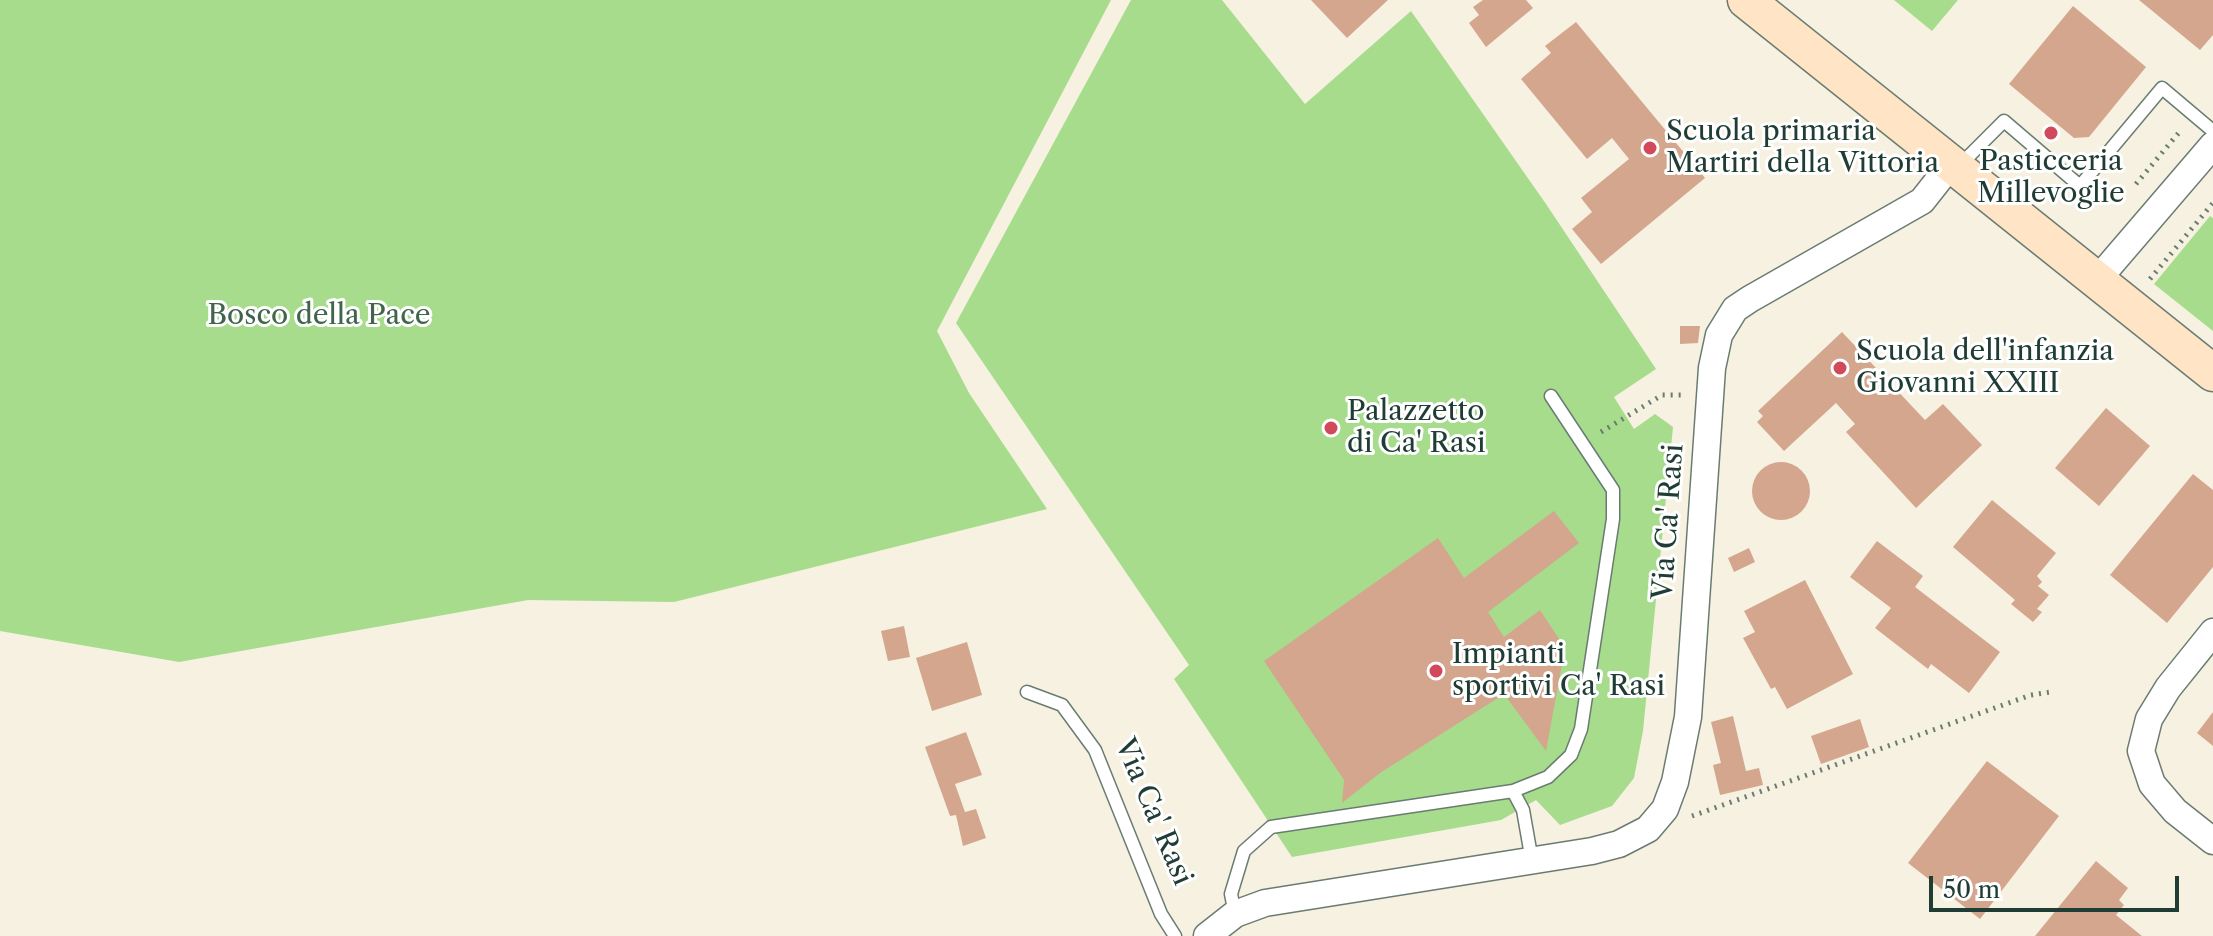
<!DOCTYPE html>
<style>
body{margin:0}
#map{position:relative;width:2213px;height:936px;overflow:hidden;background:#f6f1e1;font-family:"Libre Caslon Text",serif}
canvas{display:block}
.scale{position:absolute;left:1929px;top:876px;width:250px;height:36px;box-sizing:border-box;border:4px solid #1f3d34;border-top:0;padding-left:10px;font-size:24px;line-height:28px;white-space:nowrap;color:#1f3d34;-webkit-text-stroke:6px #fff;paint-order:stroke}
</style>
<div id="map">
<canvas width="2213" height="936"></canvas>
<div class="scale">50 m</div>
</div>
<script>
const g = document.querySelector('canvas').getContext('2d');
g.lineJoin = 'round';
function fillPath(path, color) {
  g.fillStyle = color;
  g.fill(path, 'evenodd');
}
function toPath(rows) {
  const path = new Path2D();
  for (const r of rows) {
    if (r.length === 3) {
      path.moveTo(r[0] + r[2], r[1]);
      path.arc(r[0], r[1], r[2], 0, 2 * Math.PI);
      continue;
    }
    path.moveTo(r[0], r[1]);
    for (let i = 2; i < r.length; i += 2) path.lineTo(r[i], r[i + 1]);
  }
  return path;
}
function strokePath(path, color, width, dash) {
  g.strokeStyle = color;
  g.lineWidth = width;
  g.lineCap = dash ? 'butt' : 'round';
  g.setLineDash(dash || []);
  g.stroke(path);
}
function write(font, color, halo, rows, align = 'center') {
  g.font = font + ' "Libre Caslon Text",serif';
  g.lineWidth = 6;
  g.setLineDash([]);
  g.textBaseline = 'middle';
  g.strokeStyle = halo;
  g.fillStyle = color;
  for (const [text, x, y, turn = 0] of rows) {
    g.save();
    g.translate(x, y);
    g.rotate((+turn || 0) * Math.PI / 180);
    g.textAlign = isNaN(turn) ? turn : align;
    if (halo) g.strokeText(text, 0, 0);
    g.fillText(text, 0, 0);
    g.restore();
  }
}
fillPath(toPath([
 [0,0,1111,0,937,331,969,393,1047,509,674,602,528,600,179,662,0,631],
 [1131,0,1222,0,1305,104,1411,11,1546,204,1656,369,1614,397,1634,429,1655,414,1673,427,1643,731,1634,778,1612,806,1560,825,1536,800,1501,820,1292,857,1174,679,1189,665,956,323],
 [1894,0,1958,0,1932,31],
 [2210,216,2213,218,2213,331,2154,284]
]), '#a7dc8c');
fillPath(toPath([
 [1311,0,1388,0,1347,38],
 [1483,0,1526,0,1533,8,1486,47,1469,23,1479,15,1473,7],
 [2139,0,2213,0,2213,35,2200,50],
 [2073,6,2146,67,2089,137,2074,138,2009,84],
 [1576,22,1705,178,1601,264,1572,229,1592,212,1581,198,1629,159,1612,138,1587,159,1521,79,1551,53,1545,46],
 [1680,326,1700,326,1698,343,1680,344],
 [1842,332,1925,420,1943,404,1982,445,1916,508,1846,432,1855,424,1836,403,1784,451,1757,422,1763,416,1758,411],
 [2106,408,2150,446,2099,506,2055,468],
 [1781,491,29],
 [2193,474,2213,490,2213,567,2167,623,2110,575],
 [1992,500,2056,553,2037,576,2042,582,2038,586,2049,595,2037,609,2042,612,2033,622,2011,604,2015,600,1953,547],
 [1554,511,1579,543,1488,612,1504,637,1540,610,1565,648,1546,751,1504,694,1380,773,1342,803,1344,780,1264,661,1438,538,1464,578],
 [1877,541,1923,576,1915,587,2000,652,1969,693,1931,664,1928,669,1875,628,1891,608,1850,577],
 [1749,548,1755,562,1734,572,1728,558],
 [1805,580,1853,674,1787,709,1775,687,1771,689,1743,638,1755,632,1744,611],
 [904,626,910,657,888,661,881,631],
 [967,642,982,695,932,711,916,658],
 [2213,712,2213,746,2197,733],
 [1733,716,1746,771,1759,768,1763,785,1720,795,1713,765,1721,763,1711,722],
 [1860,719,1869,747,1821,764,1811,736],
 [966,732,982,775,955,784,965,812,976,809,986,838,963,846,956,815,950,816,925,747],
 [1987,761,2059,816,1980,919,1908,863],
 [2096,861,2128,888,2119,900,2124,905,2116,915,2142,936,2035,936]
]), '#d4a68e');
const lane = toPath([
 [1960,165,2004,121,2080,186,2162,88,2213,131],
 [1027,692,1062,705,1095,750,1161,914,1175,936],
 [1513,791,1523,810,1532,861],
 [1235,914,1231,894,1244,851,1271,827,1513,791,1548,777,1571,755,1581,729,1613,519,1613,490,1551,396]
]);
const street = toPath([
 [2098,279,2213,145],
 [2213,632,2168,688,2149,719,2141,751,2152,784,2175,811,2213,841],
 [1207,936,1235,914,1265,903,1592,851,1619,844,1648,829,1665,809,1675,782,1688,717,1712,368,1719,335,1735,309,1750,299,1922,201,1952,163]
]);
const secondary = toPath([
 [1746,0,2213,373]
]);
strokePath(lane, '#6a7c71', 15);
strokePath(street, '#6a7c71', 29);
strokePath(secondary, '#6a7c71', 39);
strokePath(toPath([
 [2136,184,2181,130],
 [2150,279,2213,203],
 [1601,432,1662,395,1681,395],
 [1692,816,2031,695,2051,692]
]), '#6a7c71', 5, [2, 6]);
strokePath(lane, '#fff', 12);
strokePath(street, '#fff', 26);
strokePath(secondary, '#ffe4c6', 36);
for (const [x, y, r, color] of [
 [2051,133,8,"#d1495b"],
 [1650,148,8,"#d1495b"],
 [1840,368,8,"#d1495b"],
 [1331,428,8,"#d1495b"],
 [1436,671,8,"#d1495b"]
]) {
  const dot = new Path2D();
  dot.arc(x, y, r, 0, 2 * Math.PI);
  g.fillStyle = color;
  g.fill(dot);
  strokePath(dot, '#fff', 3);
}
write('28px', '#1f3d34', '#fff', [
 ["Scuola primaria",1666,132],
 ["Martiri della Vittoria",1666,164],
 ["Pasticceria",2051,162,"center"],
 ["Millevoglie",2051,194,"center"],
 ["Scuola dell'infanzia",1856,352],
 ["Giovanni XXIII",1856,384],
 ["Palazzetto",1347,412],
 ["di Ca' Rasi",1347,444],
 ["Impianti",1452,655],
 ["sportivi Ca' Rasi",1452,687]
], 'left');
write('28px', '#41654a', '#fff', [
 ["Bosco della Pace",319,316]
]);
write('28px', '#1f3d34', '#fff', [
 ["Via Ca' Rasi",1669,522,-86],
 ["Via Ca' Rasi",1153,812,67]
]);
</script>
